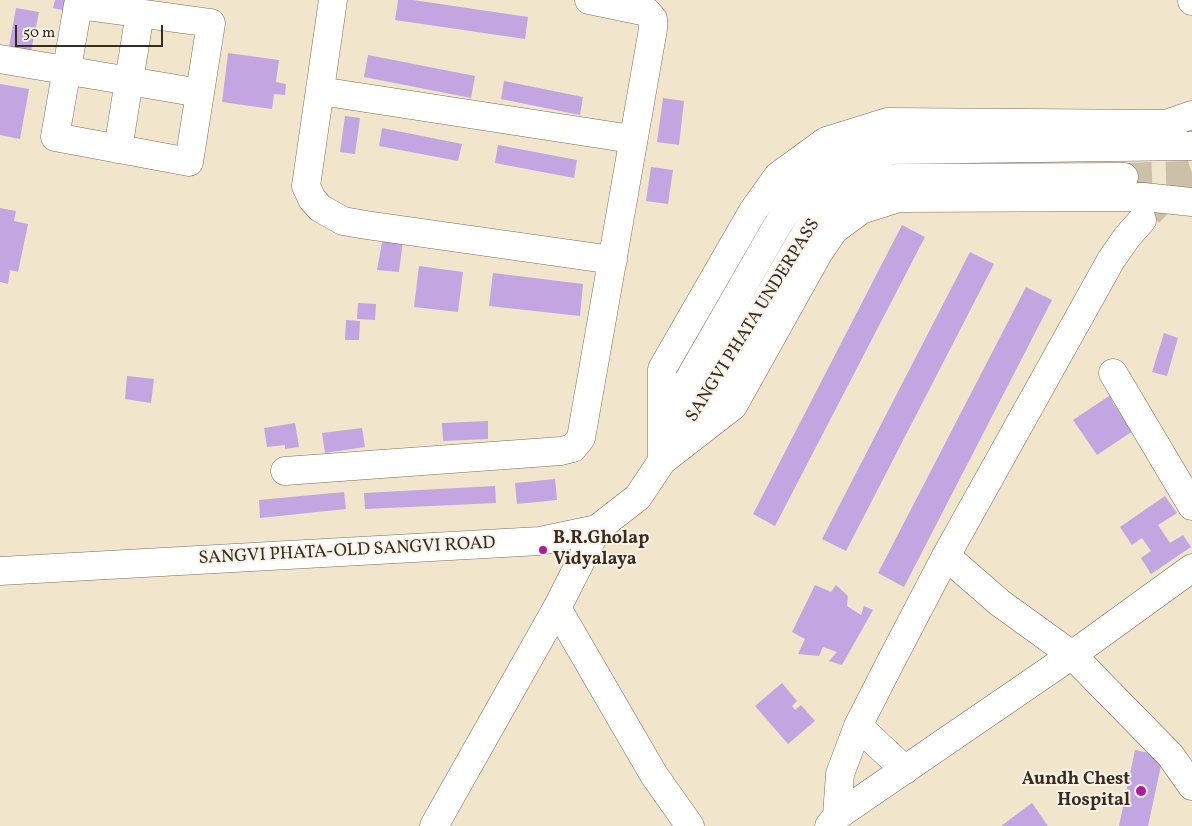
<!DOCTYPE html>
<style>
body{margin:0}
#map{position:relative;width:1192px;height:826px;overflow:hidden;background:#f1e5cc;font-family:Vollkorn,serif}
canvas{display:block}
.scale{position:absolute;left:15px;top:25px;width:148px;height:22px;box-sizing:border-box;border:2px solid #3b2a1e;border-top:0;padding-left:6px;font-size:15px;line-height:18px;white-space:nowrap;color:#3b2a1e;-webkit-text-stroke:4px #f7f3e8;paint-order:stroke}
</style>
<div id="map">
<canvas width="1192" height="826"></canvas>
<div class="scale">50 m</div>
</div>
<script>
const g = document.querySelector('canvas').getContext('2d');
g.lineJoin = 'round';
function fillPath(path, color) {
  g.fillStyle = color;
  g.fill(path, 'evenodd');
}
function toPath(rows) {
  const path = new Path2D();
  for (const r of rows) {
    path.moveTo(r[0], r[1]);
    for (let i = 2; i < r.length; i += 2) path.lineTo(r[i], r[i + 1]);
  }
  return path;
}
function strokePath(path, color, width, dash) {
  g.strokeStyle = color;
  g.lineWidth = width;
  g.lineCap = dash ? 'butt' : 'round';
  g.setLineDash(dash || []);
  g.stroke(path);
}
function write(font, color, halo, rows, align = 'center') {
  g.font = font + ' Vollkorn,serif';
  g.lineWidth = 4;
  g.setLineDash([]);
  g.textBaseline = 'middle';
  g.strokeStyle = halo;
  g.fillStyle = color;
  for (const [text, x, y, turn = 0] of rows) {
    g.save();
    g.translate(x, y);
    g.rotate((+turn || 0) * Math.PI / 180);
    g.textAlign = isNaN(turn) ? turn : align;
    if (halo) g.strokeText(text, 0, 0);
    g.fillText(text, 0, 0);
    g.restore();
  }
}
fillPath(toPath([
 [55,0,75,0,72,12,53,8],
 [398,0,413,0,528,17,525,39,395,20],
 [16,8,39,12,31,51,9,47],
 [228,53,279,60,276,82,286,84,285,95,274,94,272,109,222,102],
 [368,55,475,76,471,98,364,77],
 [504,81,583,97,580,115,501,99],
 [0,84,29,89,20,139,0,135],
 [663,98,684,101,679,145,657,142],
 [345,116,360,118,355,154,340,152],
 [382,128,462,144,458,161,379,146],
 [498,145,577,160,574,178,495,163],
 [651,167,673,170,668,204,646,201],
 [0,208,16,211,14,221,28,224,18,272,10,270,8,284,0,282],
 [902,225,925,237,775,526,753,514],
 [383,237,403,240,399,272,377,270],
 [970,252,994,264,846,551,822,539],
 [419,266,463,272,458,312,414,307],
 [493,273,583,284,580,316,489,306],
 [1026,287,1052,300,904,587,878,573],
 [358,303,376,304,375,320,357,319],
 [346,320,360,321,359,340,345,340],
 [1164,333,1178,338,1167,376,1152,372],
 [127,376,154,379,151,403,125,399],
 [1115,392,1118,398,1112,401,1125,421,1139,427,1097,455,1073,420],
 [488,421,488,439,443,441,442,423],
 [295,423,299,447,285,449,285,445,267,447,264,428],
 [362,428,365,447,325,453,322,433],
 [555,479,557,500,517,504,515,483],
 [495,486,496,503,365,509,364,493],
 [344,492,346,509,260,518,259,500],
 [1165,496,1177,513,1158,525,1170,543,1183,535,1191,547,1151,574,1141,558,1151,551,1142,538,1132,545,1120,527],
 [815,585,831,592,836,585,848,596,847,606,861,615,864,606,873,610,842,665,829,661,837,652,823,647,819,656,798,654,805,639,792,632],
 [782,683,797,701,792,706,795,710,801,705,815,721,788,744,755,706],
 [1135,750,1163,756,1148,826,1119,826],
 [1032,803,1048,826,1001,826]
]), '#c1a6e2');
strokePath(toPath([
 [1149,213,1186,175]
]), '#cdc0a9', 28, [28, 14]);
strokePath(toPath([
 [1124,177,1186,175,1192,173]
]), '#cdc0a9', 28, [28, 14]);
const minor = toPath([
 [333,0,306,186,312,199,320,208,343,221,366,225,613,260],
 [78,5,211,23,189,162,55,137,78,5],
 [0,59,200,93],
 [320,91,632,139],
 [118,149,140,13],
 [1113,373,1192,506],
 [285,471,561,451,573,448,581,438,653,29,653,19,647,12,589,0],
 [946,556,1000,603,1072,655,1170,755,1192,786],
 [557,608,654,775,690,826],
 [858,726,905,770],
 [837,816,1072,655,1192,568],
 [434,826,557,608,597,529],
 [829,826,837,816,840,774,858,726,888,667,946,556,1111,260,1127,237,1142,220]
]);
const major = toPath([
 [1192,0,1192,1],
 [685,430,711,397,801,241,818,215,852,191,896,178,1124,177],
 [670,436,687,383,777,226,798,195,839,166,891,150,1192,146],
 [662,461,662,369,753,211,778,176,826,141,887,122,1166,124,1192,115],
 [0,571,540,541,597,529,638,497,662,461,733,406,819,252,834,230,861,210,899,198,1144,197,1192,202]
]);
strokePath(minor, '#7b6b5b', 29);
strokePath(major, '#7b6b5b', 29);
strokePath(minor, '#fff', 28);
strokePath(major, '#fff', 28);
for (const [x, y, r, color] of [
 [543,550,5,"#b5179e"],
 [1141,791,6,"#b5179e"]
]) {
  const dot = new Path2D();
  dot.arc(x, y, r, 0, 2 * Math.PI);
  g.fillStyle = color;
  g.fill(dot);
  strokePath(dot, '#f7f3e8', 2);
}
write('18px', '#3b2a1e', '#f7f3e8', [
 ["SANGVI PHATA UNDERPASS",754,321,-58],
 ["SANGVI PHATA-OLD SANGVI ROAD",347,552,-3]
]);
write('bold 18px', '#3b2a1e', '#f7f3e8', [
 ["B.R.Gholap",553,540],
 ["Vidyalaya",553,561],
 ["Aundh Chest",1130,781,"right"],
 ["Hospital",1130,802,"right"]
], 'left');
</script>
